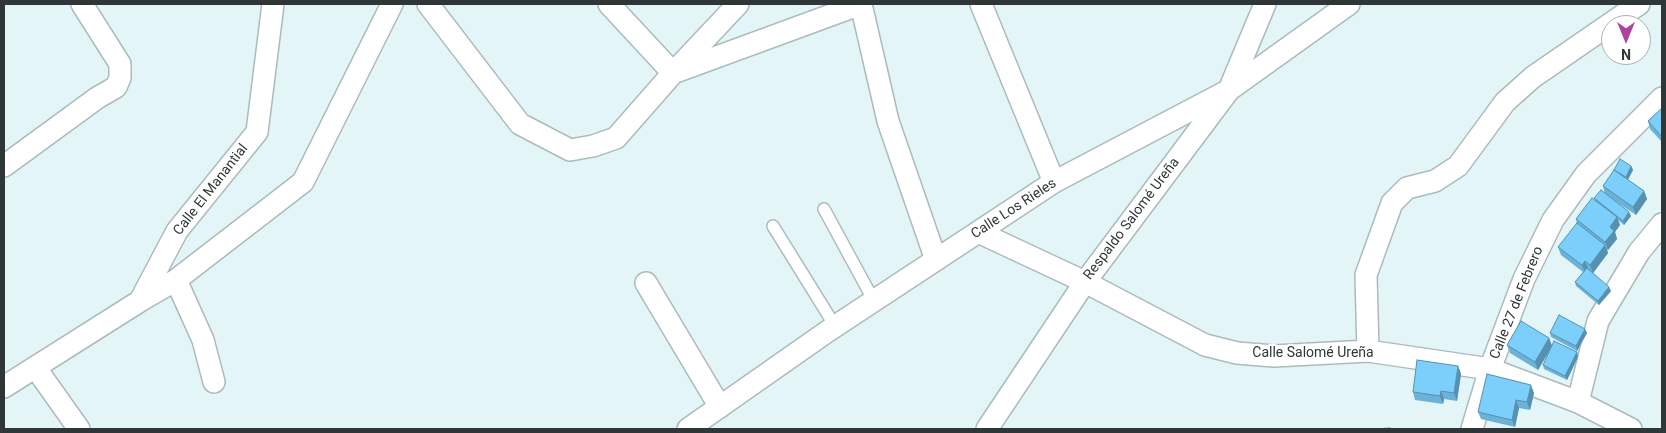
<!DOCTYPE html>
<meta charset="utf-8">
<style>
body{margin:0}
#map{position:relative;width:1666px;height:433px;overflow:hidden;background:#e4f5f7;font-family:Roboto,sans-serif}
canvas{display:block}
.frame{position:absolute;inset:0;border:5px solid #2f3637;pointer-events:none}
.north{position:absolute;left:1601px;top:15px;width:50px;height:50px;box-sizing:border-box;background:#fff;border:1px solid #acafaf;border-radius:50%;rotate:180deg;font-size:14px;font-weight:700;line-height:20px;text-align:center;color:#2f3637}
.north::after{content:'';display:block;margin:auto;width:18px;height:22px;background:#af419f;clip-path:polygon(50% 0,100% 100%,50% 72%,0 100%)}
</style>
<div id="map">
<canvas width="1666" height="433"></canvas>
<div class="frame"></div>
<div class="north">N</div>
</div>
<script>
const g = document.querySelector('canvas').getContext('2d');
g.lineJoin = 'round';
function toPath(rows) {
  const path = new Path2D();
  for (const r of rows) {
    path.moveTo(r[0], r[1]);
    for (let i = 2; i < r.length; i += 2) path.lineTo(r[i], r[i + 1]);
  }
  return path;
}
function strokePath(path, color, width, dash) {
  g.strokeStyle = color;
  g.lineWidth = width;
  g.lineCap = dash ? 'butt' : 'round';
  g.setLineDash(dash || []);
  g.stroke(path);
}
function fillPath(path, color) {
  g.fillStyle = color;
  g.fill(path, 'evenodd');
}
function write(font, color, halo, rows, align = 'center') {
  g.font = font + ' Roboto,sans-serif';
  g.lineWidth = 4.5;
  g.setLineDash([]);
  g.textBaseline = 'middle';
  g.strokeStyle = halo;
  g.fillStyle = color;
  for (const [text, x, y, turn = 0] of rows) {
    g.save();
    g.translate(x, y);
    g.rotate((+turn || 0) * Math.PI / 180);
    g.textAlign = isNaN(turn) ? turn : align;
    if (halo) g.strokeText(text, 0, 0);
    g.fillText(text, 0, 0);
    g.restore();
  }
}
const lane = toPath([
 [824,209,874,301],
 [773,226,835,326]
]);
const street = toPath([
 [428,4,520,124,570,150,593,146,616,138,673,73,861,4],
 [609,4,673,73,738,4],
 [861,4,888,121,936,260],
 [981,4,1054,182],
 [4,166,97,98,116,87,120,78,120,64,82,4],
 [978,232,1085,282,1205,345,1237,353,1274,356,1368,351,1490,369,1578,402,1631,429],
 [176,280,203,340,214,382],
 [646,283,720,407],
 [140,301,176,280,303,182,392,4],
 [1368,351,1366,275,1392,203,1407,188,1435,181,1458,166,1505,102,1533,77,1639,4],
 [35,367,79,429],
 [4,387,140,301,177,231,257,132,273,4],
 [1578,402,1598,321,1639,252,1662,224],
 [688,429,828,331,1054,182,1229,90,1349,4],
 [987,429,1085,282,1229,90,1265,4],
 [1472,429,1490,369,1524,279,1553,220,1586,174,1662,98]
]);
strokePath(lane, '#abbbbd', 14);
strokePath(street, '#abbbbd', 24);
strokePath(lane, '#fff', 11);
strokePath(street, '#fff', 21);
fillPath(toPath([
 [1662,108,1662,142,1650,129,1648,121],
 [1631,166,1633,170,1628,180,1644,191,1647,199,1636,215,1609,197,1631,216,1624,225,1618,220,1620,225,1615,232,1617,239,1608,250,1607,249,1608,253,1593,273,1611,291,1599,305,1576,286,1575,282,1583,272,1561,255,1558,247,1577,224,1576,219,1595,200,1594,198,1605,194,1603,186],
 [1550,333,1587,333,1577,351,1551,337],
 [1549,338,1552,346,1577,352,1578,357,1567,380,1544,369,1543,365,1550,350,1538,370,1510,353,1507,345],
 [1458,366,1461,374,1457,401,1444,399,1443,404,1415,400,1413,392],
 [1534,393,1530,410,1519,408,1515,427,1481,419,1478,412]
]), '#6ab2d7');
fillPath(toPath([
 [1631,166,1633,170,1627,181,1626,177],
 [1644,191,1647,199,1636,215,1633,207],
 [1629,212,1631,216,1624,225,1623,221],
 [1617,217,1620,225,1615,232,1617,239,1608,250,1605,242,1610,227],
 [1605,245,1608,253,1593,273,1590,265],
 [1585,261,1588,269,1585,273,1582,265],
 [1609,287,1611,291,1599,305,1598,301],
 [1585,329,1587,333,1577,351,1576,346],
 [1549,338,1552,346,1538,370,1535,362],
 [1577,352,1578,357,1567,380,1565,376],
 [1458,366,1461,374,1457,401,1454,393],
 [1531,385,1534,393,1530,410,1527,402],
 [1441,391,1444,399,1443,404,1440,396],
 [1516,400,1519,408,1515,427,1512,420]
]), '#5691af');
const building = toPath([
 [1662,108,1662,137,1648,121,1662,108],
 [1620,159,1631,166,1626,177,1614,170,1620,159],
 [1614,170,1644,191,1633,207,1603,186,1614,170],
 [1601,190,1629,212,1623,221,1594,198,1601,190],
 [1592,198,1617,217,1610,227,1614,231,1605,242,1576,219,1592,198],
 [1577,223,1605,245,1590,265,1585,261,1582,265,1558,247,1577,223],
 [1587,268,1609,287,1598,301,1575,282,1587,268],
 [1559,315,1585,329,1576,346,1550,333,1559,315],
 [1521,321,1549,338,1535,362,1507,345,1521,321],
 [1554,341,1577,352,1565,376,1543,365,1554,341],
 [1417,360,1458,366,1454,393,1441,391,1440,396,1413,392,1417,360],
 [1487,374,1531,385,1527,402,1516,400,1512,420,1478,412,1487,374],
 [1390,428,1390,429,1373,429,1390,428]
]);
fillPath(building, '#7bcffa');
strokePath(building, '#5691af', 1);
write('14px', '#2f3637', '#fff', [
 ["Calle El Manantial",211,190,-52],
 ["Calle Los Rieles",1014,209,-33],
 ["Respaldo Salomé Ureña",1132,219,-53],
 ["Calle 27 de Febrero",1517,303,-68],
 ["Calle Salomé Ureña",1313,353]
]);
</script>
